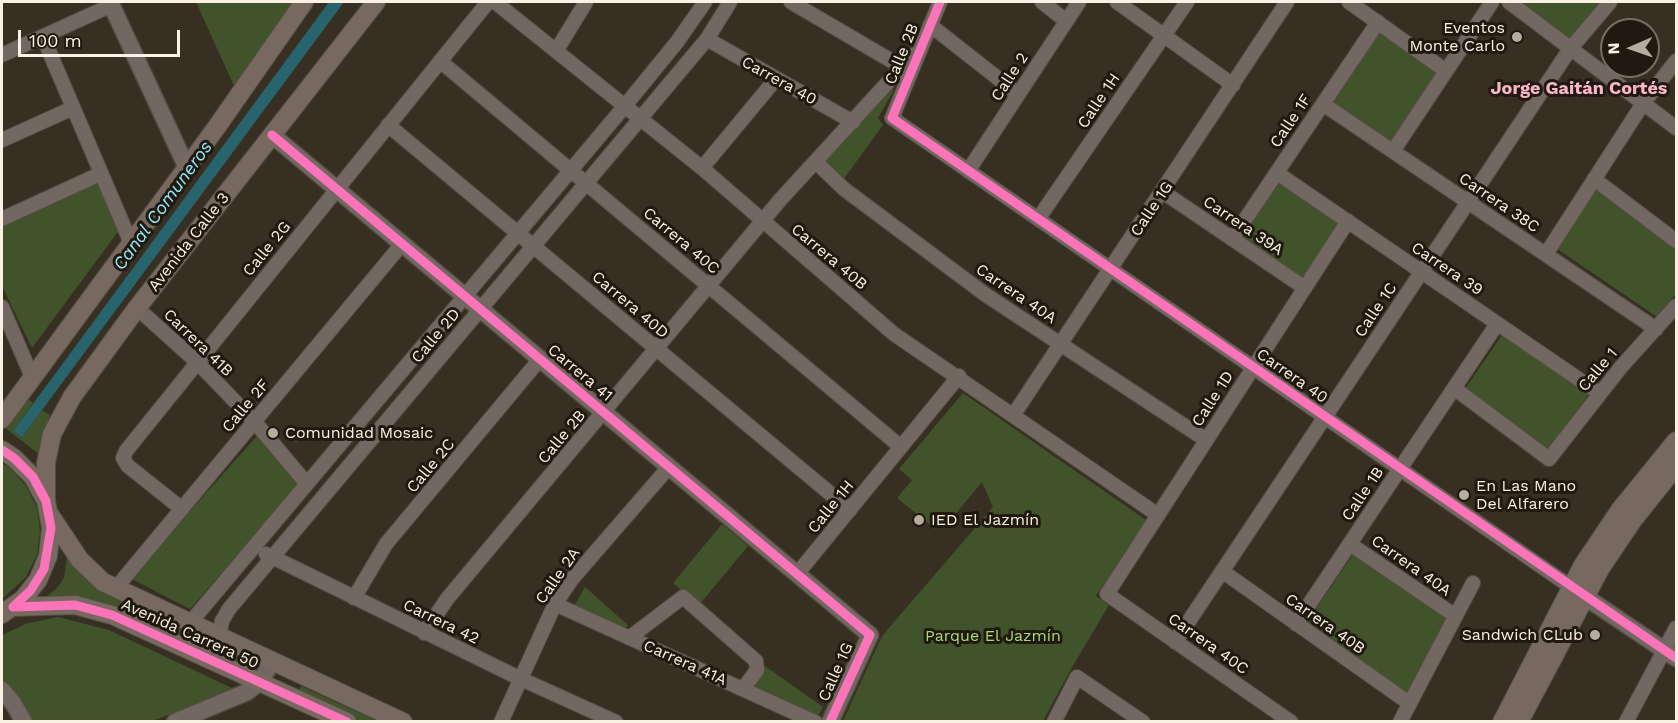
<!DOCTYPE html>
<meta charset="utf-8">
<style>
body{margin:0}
#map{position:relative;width:1678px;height:723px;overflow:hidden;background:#372f22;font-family:"Work Sans",sans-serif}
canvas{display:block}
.frame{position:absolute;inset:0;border:3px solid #faf0e3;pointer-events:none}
.north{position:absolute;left:1600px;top:18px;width:60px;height:60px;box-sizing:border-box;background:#201910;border:2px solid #776f64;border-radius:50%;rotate:268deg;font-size:16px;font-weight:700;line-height:24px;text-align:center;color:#faf0e3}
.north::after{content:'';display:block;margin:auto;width:21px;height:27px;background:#b6ac9f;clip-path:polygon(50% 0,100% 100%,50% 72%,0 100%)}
.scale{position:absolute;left:18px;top:30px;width:162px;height:27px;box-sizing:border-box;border:3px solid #faf0e3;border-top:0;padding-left:8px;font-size:18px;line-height:21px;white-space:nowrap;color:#faf0e3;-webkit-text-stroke:4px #201910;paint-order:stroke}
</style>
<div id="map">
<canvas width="1678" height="723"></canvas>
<div class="frame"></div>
<div class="north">N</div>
<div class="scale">100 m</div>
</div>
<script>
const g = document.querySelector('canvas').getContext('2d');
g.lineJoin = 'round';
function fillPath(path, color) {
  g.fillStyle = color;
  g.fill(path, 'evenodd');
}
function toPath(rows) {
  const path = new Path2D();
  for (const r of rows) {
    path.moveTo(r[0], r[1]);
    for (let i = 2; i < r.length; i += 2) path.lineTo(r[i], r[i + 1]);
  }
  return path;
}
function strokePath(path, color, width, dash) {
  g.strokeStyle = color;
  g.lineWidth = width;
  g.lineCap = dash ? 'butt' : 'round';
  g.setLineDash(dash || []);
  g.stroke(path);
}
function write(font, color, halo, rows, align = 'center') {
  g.font = font + ' "Work Sans",sans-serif';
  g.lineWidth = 6;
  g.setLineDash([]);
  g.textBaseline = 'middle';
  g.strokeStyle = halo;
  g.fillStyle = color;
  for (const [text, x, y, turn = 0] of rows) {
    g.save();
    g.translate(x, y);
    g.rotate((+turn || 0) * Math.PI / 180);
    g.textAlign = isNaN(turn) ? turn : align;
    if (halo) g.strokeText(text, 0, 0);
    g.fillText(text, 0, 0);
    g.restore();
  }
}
fillPath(toPath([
 [196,2,295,2,235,88],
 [1519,2,1600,2,1570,39],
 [1378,32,1438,74,1391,143,1331,101],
 [889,90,894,90,878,118,883,125,843,180,822,162],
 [97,180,120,229,32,348,2,286,2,222],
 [1280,181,1341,223,1303,280,1242,238],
 [1597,188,1676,245,1676,294,1657,317,1556,248],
 [1504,332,1590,392,1549,452,1463,392],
 [963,393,1146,520,1096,596,1109,605,1071,669,1043,721,843,721,882,636,993,507,982,482,948,523,943,519,935,529,897,498,912,480,899,469],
 [27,398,33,403,13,431,22,437,42,410,50,415,39,454,4,427],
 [257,436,300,483,190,609,130,578],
 [2,463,10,468,26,486,37,508,40,531,37,555,26,577,2,599],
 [722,524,748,546,699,605,673,583],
 [1354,553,1449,620,1410,696,1305,625],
 [67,556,80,573,110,595,243,658,240,666,106,604,88,599,47,596,57,588,64,578],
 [585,587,628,625,624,630,574,606],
 [58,617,109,630,236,690,152,721,29,721,9,688,2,681,2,635,28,623],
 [762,664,823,707,816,719,749,689],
 [301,686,377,721,360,721,298,693]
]), '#41532b');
fillPath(toPath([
 [329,2,344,2,22,437,13,431]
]), '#28646e');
const minor = toPath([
 [495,2,702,168,894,334,1158,515],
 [791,2,902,67],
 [940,2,892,118,1571,587],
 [1042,2,1066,21],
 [1117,2,1233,85],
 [1349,2,1446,71],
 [1509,2,1676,128],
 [930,25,1018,94],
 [43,37,131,243],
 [707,39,853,122],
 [556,51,586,2],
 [2,55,112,5],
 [440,61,901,447],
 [1323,104,1656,329],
 [388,125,850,510],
 [2,140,73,108],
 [1393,151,1492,2],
 [816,162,844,189,986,295,1206,440],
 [702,168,775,80],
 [968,171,1079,2],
 [1277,173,1599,393],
 [1594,179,1676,241],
 [1163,192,1305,288],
 [2,219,100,174],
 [1038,219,1187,2],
 [1232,239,1378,22],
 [1546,254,1644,102,1676,61],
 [2,307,32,377],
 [137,308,197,362,254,421,307,484],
 [1454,388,1549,459,1621,367,1676,306],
 [1014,414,1287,2],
 [182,509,128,466,123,458,126,451,488,2],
 [1350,544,1454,615],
 [266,554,519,678,616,722],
 [1222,571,1409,703],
 [797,574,959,376],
 [115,589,402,244],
 [354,598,386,544,540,359],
 [555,604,815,722],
 [189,624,624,107,677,42,705,2],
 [1296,624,1497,324],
 [424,633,447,599,780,200,913,55],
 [219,637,222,621,229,609,707,39,730,2],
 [629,638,683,597,756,661,757,670,743,689],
 [1175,642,1570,49,1610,2],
 [501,722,555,604,572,579,669,467],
 [1054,722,1077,677,1143,722],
 [1291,722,1107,594,1348,221],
 [1400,722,1473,583],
 [1626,722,1676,628]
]);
const tertiary = toPath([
 [110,2,187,168],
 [272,135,870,635,830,722],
 [1575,590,1676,658],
 [2,690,13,703,24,722],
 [175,722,247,692,260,682,272,662]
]);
const secondary = toPath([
 [2,419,216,128,304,2],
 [2,450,14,458,33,477,46,501,51,528,48,556,38,580,23,599,2,614],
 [46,501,46,463,52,434,72,397,137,308,376,2],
 [50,515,80,560,103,582,403,722],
 [13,607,75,605,112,615,347,722],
 [1502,722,1583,565,1620,510,1676,441],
 [1519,722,1600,569,1633,520,1676,466]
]);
strokePath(minor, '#554d43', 16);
strokePath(tertiary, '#554d43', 19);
strokePath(secondary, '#554d43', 20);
strokePath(minor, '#736861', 14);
strokePath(tertiary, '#736861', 16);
strokePath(secondary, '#776960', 18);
strokePath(toPath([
 [940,2,892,118,1676,658],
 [272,135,870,635,830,722],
 [2,450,14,458,33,477,46,501,51,528,44,569,31,590,13,607],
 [13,607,75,605,112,615,347,722]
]), '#fb73b8', 9);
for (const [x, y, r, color] of [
 [1517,37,6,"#b6ac9f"],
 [273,433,6,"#b6ac9f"],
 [1464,495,6,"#b6ac9f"],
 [919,520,6,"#b6ac9f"],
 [1595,635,6,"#b6ac9f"]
]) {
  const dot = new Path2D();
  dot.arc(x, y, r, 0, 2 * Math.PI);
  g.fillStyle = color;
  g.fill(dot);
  strokePath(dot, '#201910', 2);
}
write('16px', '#faf0e3', '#201910', [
 ["Eventos",1505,28,"right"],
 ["Monte Carlo",1505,46,"right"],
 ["Comunidad Mosaic",285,433],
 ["En Las Mano",1476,486],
 ["Del Alfarero",1476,504],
 ["IED El Jazmín",931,520],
 ["Sandwich CLub",1583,635,"right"]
], 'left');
write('16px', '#faf0e3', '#201910', [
 ["Calle 2B",902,54,-68],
 ["Calle 2",1010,77,-57],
 ["Carrera 40",779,81,29],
 ["Calle 1H",1099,101,-56],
 ["Calle 1F",1291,121,-56],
 ["Carrera 38C",1499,203,34],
 ["Calle 1G",1152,209,-56],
 ["Carrera 39A",1243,226,34],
 ["Carrera 40C",681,241,40],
 ["Avenida Calle 3",189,242,-52],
 ["Calle 2G",267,249,-51],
 ["Carrera 40B",829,257,40],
 ["Carrera 39",1447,269,34],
 ["Carrera 40A",1016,294,34],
 ["Carrera 40D",630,305,40],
 ["Calle 1C",1376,310,-56],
 ["Calle 2D",436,336,-50],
 ["Carrera 41B",198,343,44],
 ["Calle 1",1598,370,-50],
 ["Carrera 41",580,373,40],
 ["Carrera 40",1292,376,35],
 ["Calle 1D",1213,399,-57],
 ["Calle 2F",246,406,-50],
 ["Calle 2B",562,437,-50],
 ["Calle 2C",431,466,-50],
 ["Calle 1B",1363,494,-56],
 ["Calle 1H",831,507,-51],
 ["Carrera 40A",1411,566,35],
 ["Calle 2A",558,576,-55],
 ["Carrera 42",441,622,26],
 ["Carrera 40B",1325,624,35],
 ["Avenida Carrera 50",190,634,24],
 ["Carrera 40C",1208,644,35],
 ["Carrera 41A",685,663,24],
 ["Calle 1G",836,672,-66]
]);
write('16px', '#a9db72', '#201910', [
 ["Parque El Jazmín",993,636]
]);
write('bold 18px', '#f9b6c3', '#201910', [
 ["Jorge Gaitán Cortés",1579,89]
]);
write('italic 18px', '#93eafc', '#201910', [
 ["Canal Comuneros",163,206,-54]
]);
</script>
